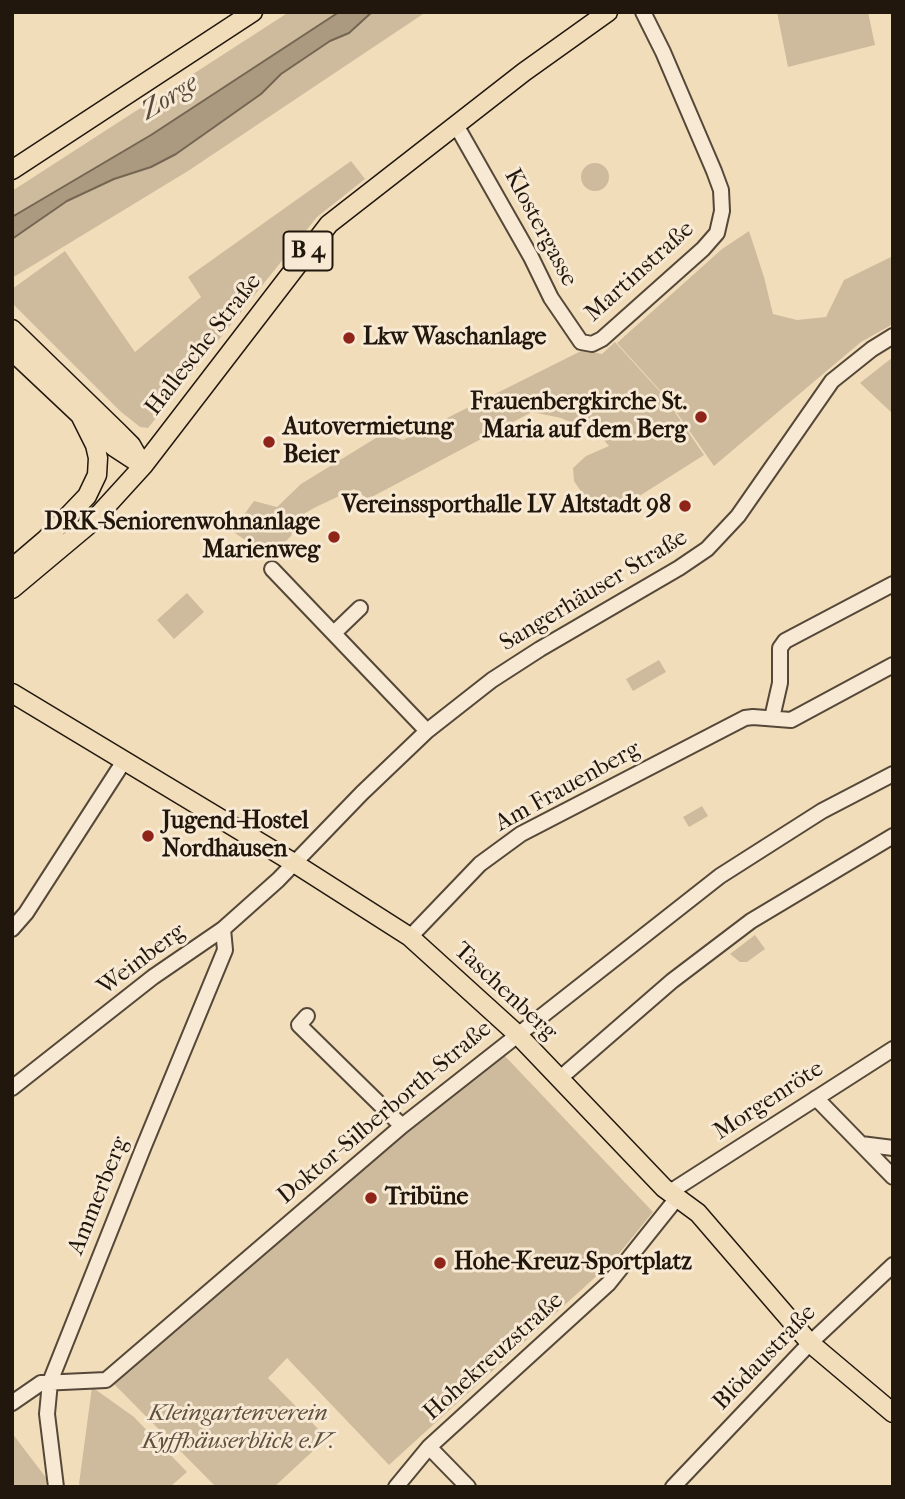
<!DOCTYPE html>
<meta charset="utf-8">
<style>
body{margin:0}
#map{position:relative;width:905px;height:1499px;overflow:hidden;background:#f2ddbb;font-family:"IM FELL French Canon",serif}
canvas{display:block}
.frame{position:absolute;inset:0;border:14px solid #21170d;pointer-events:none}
</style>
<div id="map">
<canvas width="905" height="1499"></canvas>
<div class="frame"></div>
</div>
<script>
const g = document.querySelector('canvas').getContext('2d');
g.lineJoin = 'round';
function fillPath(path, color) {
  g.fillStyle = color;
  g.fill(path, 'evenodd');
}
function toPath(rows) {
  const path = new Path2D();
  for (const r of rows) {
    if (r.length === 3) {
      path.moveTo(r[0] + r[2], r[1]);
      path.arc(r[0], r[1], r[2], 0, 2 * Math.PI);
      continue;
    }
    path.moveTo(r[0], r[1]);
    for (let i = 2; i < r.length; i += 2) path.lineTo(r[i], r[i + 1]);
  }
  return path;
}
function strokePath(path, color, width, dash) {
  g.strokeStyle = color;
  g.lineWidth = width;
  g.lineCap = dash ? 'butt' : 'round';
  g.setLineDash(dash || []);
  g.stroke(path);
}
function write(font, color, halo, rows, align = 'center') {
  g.font = font + ' "IM FELL French Canon",serif';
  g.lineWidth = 6;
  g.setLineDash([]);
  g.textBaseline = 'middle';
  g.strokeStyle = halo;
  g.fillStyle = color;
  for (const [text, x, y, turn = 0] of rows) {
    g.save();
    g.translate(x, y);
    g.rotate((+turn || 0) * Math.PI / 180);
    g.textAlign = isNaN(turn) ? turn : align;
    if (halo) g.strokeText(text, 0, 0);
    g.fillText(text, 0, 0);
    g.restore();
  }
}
fillPath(toPath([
 [289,12,339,12,151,135,12,217,12,191],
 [371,12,426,12,188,171,12,278,12,239,67,201,114,179,151,167,176,154,261,94,280,74,330,41,349,33],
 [777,12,868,12,875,45,788,67],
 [351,161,365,179,317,217,148,428,140,427,120,411,12,303,12,289,65,251,135,352,201,297,188,277],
 [595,177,14],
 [749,231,764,277,773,314,797,320,826,317,844,280,893,256,893,324,861,342,714,466,665,396,617,343,722,249],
 [615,342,664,396,704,455,641,495,620,501,599,503,584,496,574,481,573,468,586,456,609,446,599,435,561,418,532,412,368,499,354,489,316,507,296,518,291,536,270,557,232,531,254,501,277,507,301,484,384,433,403,440,583,350,602,354],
 [893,357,893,414,860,383],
 [187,593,204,612,174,639,157,620],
 [659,660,666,672,633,691,626,679],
 [702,806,708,816,689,827,683,817],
 [755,935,765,949,747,962,740,962,730,954],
 [503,1054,653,1212,613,1261,389,1465,287,1358,268,1378,327,1438,274,1487,216,1487,112,1382,406,1129],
 [92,1387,134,1417,187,1472,170,1487,81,1487,79,1484],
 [12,1433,47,1479,45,1487,12,1487]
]), '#cebb9d');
const water = toPath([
 [339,12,372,12,349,33,330,41,281,74,261,94,176,154,151,167,114,179,67,201,12,239,12,217,151,135,339,12]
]);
fillPath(water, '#ab9a80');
strokePath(water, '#746652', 2);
const minor = toPath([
 [456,125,531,257,551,298,581,342,592,344,602,339,703,249,717,233,722,211,721,190,714,171,663,52,643,12],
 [272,569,427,731],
 [334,633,360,608],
 [772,718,780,683,780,648,785,641,893,584],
 [12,929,26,913,124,761],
 [410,937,480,864,521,834,745,718,753,717,791,720,893,665],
 [307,1016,299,1025,402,1126],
 [559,1079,672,981,751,921,893,836],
 [12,1088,153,977,223,929,278,880,362,793,427,731,492,680,540,649,679,568,707,549,738,516,832,381,872,349,893,336],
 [816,1098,893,1177],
 [861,1144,893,1148],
 [670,1192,893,1049],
 [12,1403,41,1383,106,1380,402,1126,720,876,822,811,893,774],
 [429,1447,468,1487],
 [56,1487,47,1414,50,1382,144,1146,225,950,223,929],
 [396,1487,429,1447,609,1283,677,1198],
 [673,1487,810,1343,893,1265]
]);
const major = toPath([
 [12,170,253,12],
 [12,329,118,432,131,445,143,466],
 [12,351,114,447,140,464],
 [12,568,46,539,87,496,97,475,98,458,95,445,81,417],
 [12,589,92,522,143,466,329,224,524,72,608,12],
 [12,693,294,863,410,937,517,1034,664,1188,698,1213,810,1343,893,1413]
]);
strokePath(minor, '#554838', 18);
strokePath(major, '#21170d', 21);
strokePath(minor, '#f7e9d3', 14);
strokePath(major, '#f2ddbb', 18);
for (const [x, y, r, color] of [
 [349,338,7,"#8f2418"],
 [701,417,7,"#8f2418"],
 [269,442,7,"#8f2418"],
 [685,506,7,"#8f2418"],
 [334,537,7,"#8f2418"],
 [148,836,7,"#8f2418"],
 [371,1198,7,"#8f2418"],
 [440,1263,7,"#8f2418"]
]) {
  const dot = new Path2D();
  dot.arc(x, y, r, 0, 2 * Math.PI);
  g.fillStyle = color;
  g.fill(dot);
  strokePath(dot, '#f7e9d3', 2.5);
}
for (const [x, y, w] of [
 [308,251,49]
]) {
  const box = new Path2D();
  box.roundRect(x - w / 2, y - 19.5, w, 39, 5);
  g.fillStyle = '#f7e9d3';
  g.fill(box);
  strokePath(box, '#21170d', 2);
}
write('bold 23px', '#21170d', null, [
 ["B 4",308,251]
]);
write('24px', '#21170d', '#f7e9d3', [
 ["Klostergasse",540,228,62],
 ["Martinstraße",640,272,-42],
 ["Hallesche Straße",204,345,-52],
 ["Sangerhäuser Straße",594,591,-31],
 ["Am Frauenberg",568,787,-29],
 ["Weinberg",142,960,-37],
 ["Taschenberg",505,992,43],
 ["Morgenröte",769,1101,-33],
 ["Doktor-Silberborth-Straße",385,1113,-40],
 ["Ammerberg",99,1196,-68],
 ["Hohekreuzstraße",494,1357,-42],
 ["Blödaustraße",765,1358,-46]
]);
write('bold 24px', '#21170d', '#f7e9d3', [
 ["Lkw Waschanlage",363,338],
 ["Frauenbergkirche St.",687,403,"right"],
 ["Maria auf dem Berg",687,431,"right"],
 ["Autovermietung",283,428],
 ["Beier",283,456],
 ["Vereinssporthalle LV Altstadt 98",671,506,"right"],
 ["DRK-Seniorenwohnanlage",320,523,"right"],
 ["Marienweg",320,551,"right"],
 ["Jugend-Hostel",162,822],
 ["Nordhausen",162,850],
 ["Tribüne",385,1198],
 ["Hohe-Kreuz-Sportplatz",454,1263]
], 'left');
write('italic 24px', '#5e503f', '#f7e9d3', [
 ["Kleingartenverein",238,1414],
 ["Kyffhäuserblick e.V.",238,1442]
]);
write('italic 26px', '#584b3b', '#f7e9d3', [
 ["Zorge",170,98,-32]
]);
</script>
